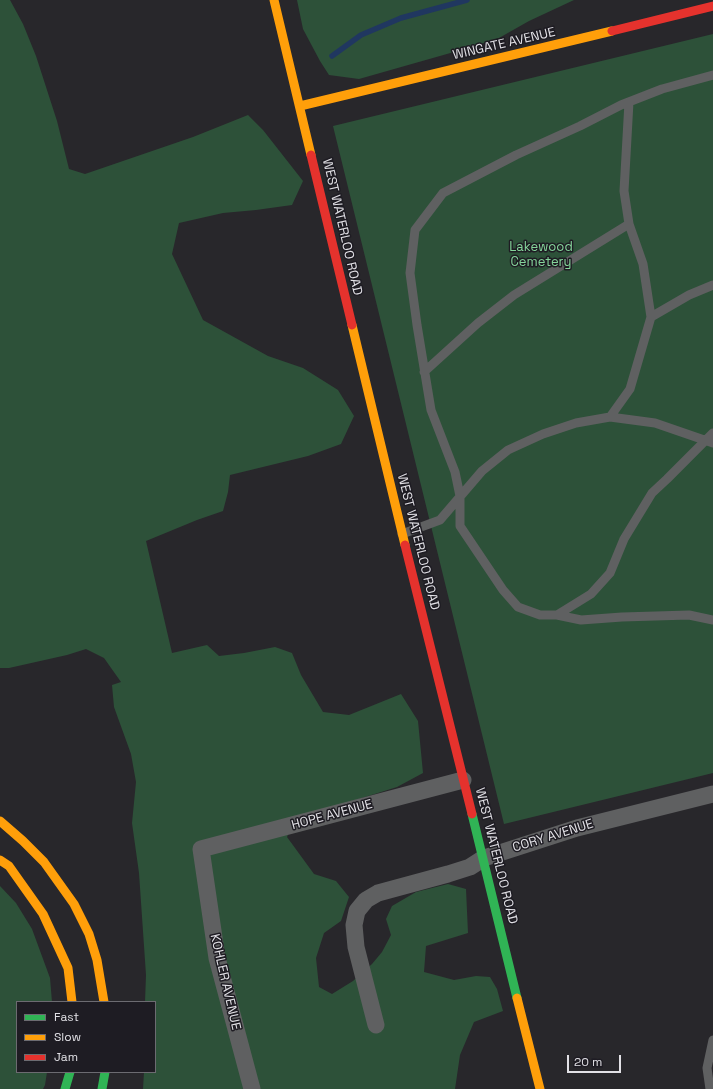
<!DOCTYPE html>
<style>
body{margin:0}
#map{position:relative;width:713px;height:1089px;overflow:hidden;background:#28272b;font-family:"Space Grotesk",sans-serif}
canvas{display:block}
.legend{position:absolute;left:16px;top:1001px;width:140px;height:72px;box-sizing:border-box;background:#1e1c23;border:1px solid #6c6b71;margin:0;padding:5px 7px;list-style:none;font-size:12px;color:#e2e1e6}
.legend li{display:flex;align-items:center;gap:8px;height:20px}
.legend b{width:20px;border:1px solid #6c6b71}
.scale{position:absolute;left:567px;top:1055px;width:54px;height:18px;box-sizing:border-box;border:2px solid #e2e1e6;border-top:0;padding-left:5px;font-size:12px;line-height:14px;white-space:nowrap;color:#e2e1e6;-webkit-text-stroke:3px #1e1c23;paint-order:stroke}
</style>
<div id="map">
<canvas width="713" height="1089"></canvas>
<ul class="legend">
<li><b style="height:5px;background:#30b455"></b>Fast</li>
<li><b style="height:5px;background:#ff9f0a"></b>Slow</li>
<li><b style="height:5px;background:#e5322d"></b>Jam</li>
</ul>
<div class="scale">20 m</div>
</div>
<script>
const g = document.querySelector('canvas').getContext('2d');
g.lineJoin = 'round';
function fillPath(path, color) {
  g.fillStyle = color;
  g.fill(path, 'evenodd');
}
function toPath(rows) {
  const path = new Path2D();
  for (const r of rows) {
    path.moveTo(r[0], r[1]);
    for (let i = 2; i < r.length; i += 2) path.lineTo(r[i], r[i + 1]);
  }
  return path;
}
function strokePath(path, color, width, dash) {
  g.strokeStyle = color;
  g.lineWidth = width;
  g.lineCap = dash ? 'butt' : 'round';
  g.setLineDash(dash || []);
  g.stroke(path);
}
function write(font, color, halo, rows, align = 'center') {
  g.font = font + ' "Space Grotesk",sans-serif';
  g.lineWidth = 3;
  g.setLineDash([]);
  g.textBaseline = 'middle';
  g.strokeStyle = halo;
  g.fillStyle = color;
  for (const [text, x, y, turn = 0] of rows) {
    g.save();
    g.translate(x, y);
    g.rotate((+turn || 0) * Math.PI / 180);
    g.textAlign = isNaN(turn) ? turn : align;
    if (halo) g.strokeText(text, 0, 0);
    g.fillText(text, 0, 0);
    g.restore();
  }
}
fillPath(toPath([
 [0,0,10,0,23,24,36,56,57,121,69,169,85,174,193,137,248,115,263,130,303,181,292,205,256,210,223,213,179,223,172,254,203,320,268,356,303,368,338,390,354,416,341,444,308,456,230,475,228,492,223,511,197,520,146,541,172,653,207,645,219,656,244,653,275,647,292,653,301,675,323,712,349,715,401,694,418,721,423,773,397,787,295,819,287,837,314,874,336,881,349,897,341,921,324,933,316,958,319,987,332,994,353,981,372,964,382,952,391,935,386,919,392,906,416,892,448,884,466,889,468,933,426,946,424,972,454,980,476,976,490,977,497,989,503,1011,474,1022,460,1055,455,1089,143,1089,144,1072,155,1072,155,1002,145,1002,146,975,139,873,132,823,136,782,131,754,114,707,112,685,121,682,104,658,86,649,67,655,9,668,0,668],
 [297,0,574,0,529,21,499,38,468,48,359,79,329,75,320,61,303,29],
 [713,34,713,773,504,824,333,126],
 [0,886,16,903,32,929,50,978,52,1002,17,1002,17,1072,47,1072,45,1085,43,1089,0,1089]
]), '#2d5139');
strokePath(toPath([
 [332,56,361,35,401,18,467,0]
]), '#203760', 5.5);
strokePath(toPath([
 [713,75,662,89,621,105,580,126,516,155,443,193,415,230,410,273,417,325,431,410,455,472,460,496,460,526,503,590,518,607,540,615,557,615,591,594,610,573,624,539,652,493,667,479,713,433],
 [651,317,689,295,713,285],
 [424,372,478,323,514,295,629,224],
 [610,417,630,389,651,317,643,264,629,224,624,191,629,102],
 [402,534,440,520,482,471,508,450,543,434,576,423,610,417,655,423,713,443],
 [557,615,581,620,622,617,689,615,713,620],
 [710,1089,707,1068,713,1040]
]), '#5f6061', 9);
strokePath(toPath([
 [376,1025,356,947,354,925,357,911,366,900,378,893,448,874,470,867,484,858,577,828,713,794],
 [252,1089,217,958,201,849,463,780]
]), '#5f6061', 17);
strokePath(toPath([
 [472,814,517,998],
 [65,1089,70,1072],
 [102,1089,105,1072]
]), '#30b455', 9);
strokePath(toPath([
 [274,0,311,155],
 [300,106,612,31],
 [352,325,405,545],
 [0,821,23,841,44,862,74,904,89,934,97,960,104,1002],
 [0,860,9,866,43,914,68,968,72,1002],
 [517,998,540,1089]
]), '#ff9f0a', 9);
strokePath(toPath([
 [612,31,713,6],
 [311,155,352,325],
 [405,545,472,814]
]), '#e5322d', 9);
write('13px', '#e2e1e6', '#1e1c23', [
 ["WINGATE AVENUE",504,44,-13],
 ["WEST WATERLOO ROAD",342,227,77],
 ["WEST WATERLOO ROAD",418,542,76],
 ["HOPE AVENUE",332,815,-15],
 ["CORY AVENUE",553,836,-17],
 ["WEST WATERLOO ROAD",496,856,76],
 ["KOHLER AVENUE",225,982,77]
]);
write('13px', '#85d59b', '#1e1c23', [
 ["Lakewood",541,247],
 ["Cemetery",541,262]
]);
</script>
